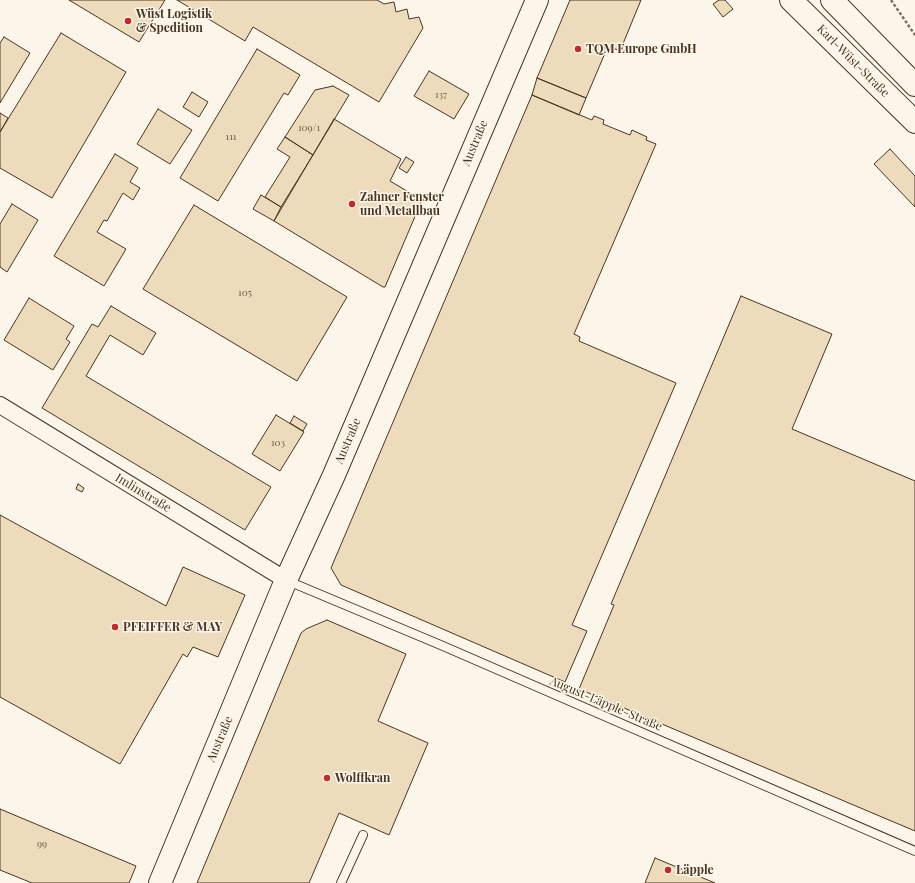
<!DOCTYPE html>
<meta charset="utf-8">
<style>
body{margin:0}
canvas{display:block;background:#fbf6e9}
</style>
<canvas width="915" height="883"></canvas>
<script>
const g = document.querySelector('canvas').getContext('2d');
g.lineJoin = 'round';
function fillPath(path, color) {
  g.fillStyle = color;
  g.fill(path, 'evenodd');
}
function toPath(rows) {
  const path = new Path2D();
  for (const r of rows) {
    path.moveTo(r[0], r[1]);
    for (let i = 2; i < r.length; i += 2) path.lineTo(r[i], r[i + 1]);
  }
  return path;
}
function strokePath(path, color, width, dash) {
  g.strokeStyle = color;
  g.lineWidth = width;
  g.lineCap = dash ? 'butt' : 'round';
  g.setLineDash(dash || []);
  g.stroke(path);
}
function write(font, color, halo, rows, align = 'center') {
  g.font = font + ' "Playfair Display",serif';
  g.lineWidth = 3;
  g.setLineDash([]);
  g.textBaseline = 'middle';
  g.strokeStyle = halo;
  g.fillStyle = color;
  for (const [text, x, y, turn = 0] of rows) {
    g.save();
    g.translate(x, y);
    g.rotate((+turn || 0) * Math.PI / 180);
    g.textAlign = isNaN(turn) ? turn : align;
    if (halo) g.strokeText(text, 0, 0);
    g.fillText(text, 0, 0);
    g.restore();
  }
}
const building = toPath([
 [69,0,165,0,139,42,69,0],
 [177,0,377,0,384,4,394,2,396,12,407,9,409,19,419,17,423,28,379,102,253,27,245,41,177,0],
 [570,0,641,0,620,51,608,46,586,98,537,78,570,0],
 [719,0,725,0,733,9,723,17,713,4,719,0],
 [61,33,126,72,52,198,0,168,0,132,61,33],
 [4,37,30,53,0,103,0,43,4,37],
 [257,49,300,75,288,95,284,93,218,201,180,178,257,49],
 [429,71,469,94,454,119,414,96,429,71],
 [537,78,586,98,579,115,532,95,537,78],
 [333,86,349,95,313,155,285,137,315,90,333,86],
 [192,92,208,102,199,117,183,107,192,92],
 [532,95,592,120,594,116,604,120,603,124,630,135,632,130,647,137,646,140,656,144,574,334,580,337,579,341,676,383,572,625,587,631,565,682,341,585,331,568,532,95],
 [158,109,192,130,170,164,137,144,158,109],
 [0,113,8,118,0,132,0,113],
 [334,119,401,159,390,181,422,200,385,287,383,287,274,221,334,119],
 [285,137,313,155,281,207,265,197,290,157,277,149,285,137],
 [890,149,915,176,915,207,874,164,890,149],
 [115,154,138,168,130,182,140,188,133,200,123,193,107,221,104,220,97,232,126,249,104,286,54,256,115,154],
 [406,157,414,162,407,173,399,168,406,157],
 [261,195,281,207,274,221,253,209,261,195],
 [12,204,38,220,7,272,0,267,0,224,12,204],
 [194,205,347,297,297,381,143,289,194,205],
 [741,296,832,334,792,429,915,481,915,831,579,689,614,605,611,604,741,296],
 [29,298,74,326,66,339,70,342,53,370,4,340,29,298],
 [111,306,156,333,143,355,110,335,86,376,271,487,245,530,42,408,92,324,98,327,111,306],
 [276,415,304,432,280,471,252,454,276,415],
 [294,416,307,424,303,431,290,423,294,416],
 [78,484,84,488,82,492,76,489,78,484],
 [0,515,166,606,183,567,245,595,218,657,193,647,187,657,183,654,120,764,0,697,0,515],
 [327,620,406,654,378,721,428,743,389,835,339,813,309,883,197,883,301,633,306,629,327,620],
 [0,809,136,866,129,883,32,883,0,870,0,809],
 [655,858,715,883,645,883,655,858]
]);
fillPath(building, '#ecdcbc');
strokePath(building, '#4a3520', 1);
const service = toPath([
 [288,581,443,646,915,851],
 [341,883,363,835]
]);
const minor = toPath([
 [0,405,286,580]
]);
const secondary = toPath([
 [160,883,286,580,334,475,537,0]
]);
const primary = toPath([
 [791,0,915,122],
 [832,0,915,85]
]);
strokePath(service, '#4a3520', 10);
strokePath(minor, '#4a3520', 18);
strokePath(secondary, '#4a3520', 24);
strokePath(primary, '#4a3520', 24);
strokePath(toPath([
 [891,0,915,35]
]), '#7f6f5c', 2.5, [3, 2]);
strokePath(service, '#fbf6e9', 8);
strokePath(minor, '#fbf6e9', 16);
strokePath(secondary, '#fbf6e9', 22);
strokePath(primary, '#fbf6e9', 22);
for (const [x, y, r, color] of [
 [128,21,4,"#c62828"],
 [578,49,4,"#c62828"],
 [352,204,4,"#c62828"],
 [115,627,4,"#c62828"],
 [327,778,4,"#c62828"],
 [668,870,4,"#c62828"]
]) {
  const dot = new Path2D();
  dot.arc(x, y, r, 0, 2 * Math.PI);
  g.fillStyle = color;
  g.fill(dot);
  strokePath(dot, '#fbf6e9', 1.5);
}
write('10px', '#725f47', null, [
 ["137",441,95],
 ["109/1",309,128],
 ["111",231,137],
 ["105",245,293],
 ["103",278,443],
 ["99",42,844]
]);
write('bold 12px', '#4a3520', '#fbf6e9', [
 ["Wüst Logistik",136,14],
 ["& Spedition",136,28],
 ["TQM Europe GmbH",586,49],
 ["Zahner Fenster",360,197],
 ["und Metallbau",360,211],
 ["PFEIFFER & MAY",123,627],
 ["Wolffkran",335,778],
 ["Läpple",676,870]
], 'left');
write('12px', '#4a3520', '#fbf6e9', [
 ["Karl-Wüst-Straße",853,61,45],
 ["Austraße",475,143,-67],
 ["Austraße",348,441,-67],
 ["Imlinstraße",143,493,31],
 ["August-Läpple-Straße",606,704,23],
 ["Austraße",220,739,-67]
]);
</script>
